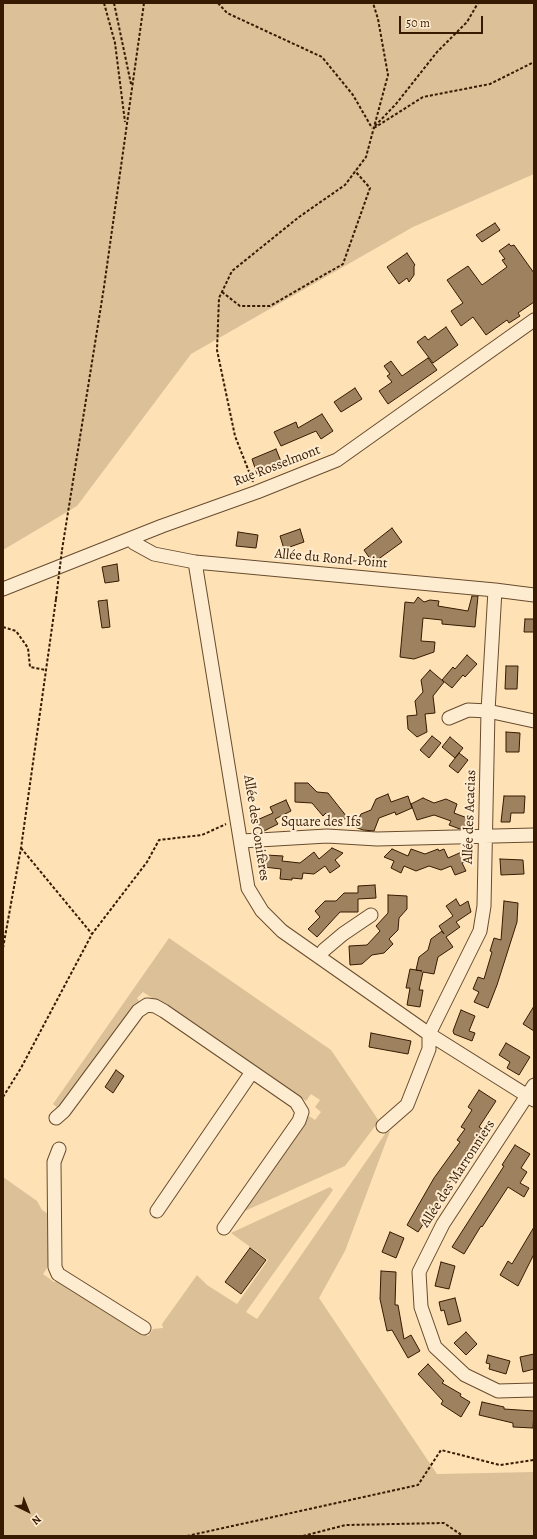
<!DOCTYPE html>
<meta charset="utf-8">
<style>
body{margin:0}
#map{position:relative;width:537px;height:1539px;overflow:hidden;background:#fee2b6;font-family:Alegreya,serif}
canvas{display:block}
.frame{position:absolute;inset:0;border:4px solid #361a01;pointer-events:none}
.north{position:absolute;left:8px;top:1491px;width:40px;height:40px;-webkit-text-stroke:3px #feecd0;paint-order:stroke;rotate:137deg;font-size:11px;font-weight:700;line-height:16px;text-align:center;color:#361a01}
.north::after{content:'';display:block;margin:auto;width:14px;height:18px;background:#361a01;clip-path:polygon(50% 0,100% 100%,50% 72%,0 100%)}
.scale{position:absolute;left:399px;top:16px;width:84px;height:18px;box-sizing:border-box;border:2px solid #361a01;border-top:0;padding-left:5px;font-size:12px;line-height:14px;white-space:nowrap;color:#361a01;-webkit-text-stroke:3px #feecd0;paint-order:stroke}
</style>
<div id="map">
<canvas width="537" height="1539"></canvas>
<div class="frame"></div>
<div class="north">N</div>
<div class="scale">50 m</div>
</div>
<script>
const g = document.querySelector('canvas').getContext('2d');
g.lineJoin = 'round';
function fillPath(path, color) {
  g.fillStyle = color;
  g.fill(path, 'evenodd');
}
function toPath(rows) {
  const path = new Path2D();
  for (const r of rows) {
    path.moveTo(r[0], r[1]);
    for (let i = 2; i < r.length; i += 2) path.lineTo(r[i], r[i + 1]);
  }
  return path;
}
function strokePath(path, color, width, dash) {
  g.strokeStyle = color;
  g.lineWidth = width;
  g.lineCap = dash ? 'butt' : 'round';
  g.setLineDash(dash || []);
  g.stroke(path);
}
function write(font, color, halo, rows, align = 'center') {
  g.font = font + ' Alegreya,serif';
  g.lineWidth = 4;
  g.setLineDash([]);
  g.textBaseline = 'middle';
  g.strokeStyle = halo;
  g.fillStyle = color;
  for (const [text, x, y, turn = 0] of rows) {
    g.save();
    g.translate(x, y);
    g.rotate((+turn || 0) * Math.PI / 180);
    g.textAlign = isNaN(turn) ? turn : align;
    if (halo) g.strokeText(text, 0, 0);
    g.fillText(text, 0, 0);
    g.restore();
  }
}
fillPath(toPath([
 [3,3,534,3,534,174,413,227,191,354,77,506,3,550],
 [169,938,331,1050,379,1121,345,1166,238,1214,309,1116,315,1120,321,1112,315,1107,320,1100,311,1094,306,1101,143,992,137,998,140,1002,137,1007,59,1109,53,1104],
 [390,1131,345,1251,319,1298,437,1474,534,1472,534,1536,3,1536,3,1177,37,1201,42,1210,50,1215,49,1265,43,1274,54,1282,59,1280,148,1336,153,1329,163,1328,162,1324,197,1275,207,1285,237,1304,268,1260,231,1233,330,1187,333,1190,246,1312,257,1319,385,1134]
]), '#dcc097');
const building = toPath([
 [495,223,500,230,482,242,476,235,495,223],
 [509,244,511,246,514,245,534,273,534,302,518,313,520,316,509,323,507,320,486,335,473,317,461,326,451,311,463,303,447,280,468,266,482,285,507,267,502,260,505,259,499,251,509,244],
 [407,253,415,265,414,266,414,275,409,282,407,278,399,284,387,267,407,253],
 [446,327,458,345,433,363,417,342,425,336,428,340,446,327],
 [428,358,437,370,388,404,379,391,392,382,387,376,390,374,384,366,391,361,402,376,428,358],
 [355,388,362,399,341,412,334,402,355,388],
 [322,414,333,431,321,439,316,431,281,446,274,432,296,422,298,428,322,414],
 [276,449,282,464,257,474,252,459,276,449],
 [392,528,402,542,373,563,364,550,392,528],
 [300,529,304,542,284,549,280,536,300,529],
 [238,532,258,535,256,548,236,546,238,532],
 [117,564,119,581,105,583,102,567,117,564],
 [472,596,478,596,475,627,442,624,442,620,423,618,421,641,435,642,434,652,414,659,400,657,405,602,414,603,418,597,424,602,430,600,439,601,438,606,468,611,472,596],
 [107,600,110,627,102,628,98,601,107,600],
 [525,619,534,619,534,632,524,632,525,619],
 [467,655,477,664,465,677,463,675,452,688,442,680,453,667,455,669,467,655],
 [506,666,518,666,517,689,505,689,506,666],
 [430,670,444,682,433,696,435,713,425,714,427,732,417,737,408,729,407,716,417,715,415,701,423,692,421,680,430,670],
 [506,732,520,733,519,752,506,752,506,732],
 [432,736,441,743,429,758,420,750,432,736],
 [450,737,463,748,455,758,442,747,450,737],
 [459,753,468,760,458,773,449,766,459,753],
 [295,783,308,783,317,792,328,793,347,817,337,825,326,813,323,816,312,803,295,802,295,783],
 [388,794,391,802,408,796,412,808,396,815,395,812,379,818,374,831,363,830,355,827,361,814,371,810,376,799,388,794],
 [504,796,525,796,524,813,511,813,510,822,501,822,504,796],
 [423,798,434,803,446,799,457,804,454,813,470,819,466,829,460,829,449,825,451,821,434,815,417,820,411,804,423,798],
 [286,800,291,811,275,819,278,824,262,832,257,820,273,813,270,807,286,800],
 [332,848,343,853,335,860,340,866,330,873,325,866,314,874,303,873,302,879,292,878,292,880,280,879,281,869,264,867,266,855,283,856,282,861,300,863,314,852,319,859,332,848],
 [392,849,408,856,411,849,425,854,438,849,439,851,444,849,448,858,464,851,470,860,462,863,466,871,455,875,451,866,441,870,429,866,416,871,404,866,401,873,391,868,394,861,384,857,392,849],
 [500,859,523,860,524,874,501,875,500,859],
 [375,885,376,898,358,899,358,912,340,912,317,937,308,929,320,917,315,911,325,901,336,901,344,893,358,893,358,886,375,885],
 [388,895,407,896,407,909,399,918,398,930,389,939,393,944,384,953,372,955,362,964,350,965,349,946,367,945,380,931,376,926,388,913,388,895],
 [456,899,460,906,468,901,471,912,456,922,460,927,446,937,453,947,438,957,434,974,423,972,419,990,423,990,420,1007,407,1005,410,988,406,988,410,969,422,971,416,970,419,957,428,950,431,939,442,931,444,934,439,926,453,916,446,906,456,899],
 [504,901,518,903,517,922,497,985,488,1008,474,1002,479,992,473,989,478,977,484,979,492,952,490,951,494,938,501,940,504,901],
 [534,1006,534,1031,523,1024,534,1006],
 [461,1010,475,1016,469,1031,475,1033,472,1041,454,1034,453,1031,461,1010],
 [371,1033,411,1041,408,1054,369,1047,371,1033],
 [506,1043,530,1057,519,1075,507,1068,510,1062,499,1055,506,1043],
 [116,1070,124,1076,113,1093,105,1087,116,1070],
 [479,1090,496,1101,479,1127,485,1131,447,1186,448,1187,418,1232,407,1225,434,1178,460,1142,457,1140,465,1129,461,1127,472,1110,468,1107,479,1090],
 [515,1145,530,1154,521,1168,527,1172,520,1183,529,1188,524,1197,508,1187,482,1227,481,1226,464,1254,452,1247,504,1166,502,1165,515,1145],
 [534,1227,534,1254,518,1286,500,1275,508,1261,512,1264,534,1227],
 [390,1232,404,1238,396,1258,382,1252,390,1232],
 [250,1248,266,1260,241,1294,225,1282,250,1248],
 [441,1262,455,1266,449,1289,435,1286,441,1262],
 [381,1271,396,1272,395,1305,398,1305,404,1339,411,1335,420,1351,408,1358,392,1330,387,1331,380,1299,381,1271],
 [455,1298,461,1321,448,1325,444,1310,441,1311,439,1302,455,1298],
 [466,1332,477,1344,466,1355,454,1343,466,1332],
 [534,1354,534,1369,523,1372,520,1357,534,1354],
 [488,1355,510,1361,506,1374,489,1369,490,1364,486,1363,488,1355],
 [428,1364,444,1381,442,1383,461,1394,460,1396,470,1402,461,1417,441,1404,443,1401,418,1374,428,1364],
 [482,1402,504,1407,504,1409,534,1411,533,1428,513,1427,513,1423,479,1415,482,1402]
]);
fillPath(building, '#9e825f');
strokePath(building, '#361a01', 1);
const minor = toPath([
 [132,539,134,543,154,554,195,562,495,590,534,595],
 [195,562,248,888,262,911,282,931,429,1034,534,1100],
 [3,589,162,526,257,492,337,460,534,320],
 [449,718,468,710,488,711,534,721],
 [242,841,327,836,377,839,534,835],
 [319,957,324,950,343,934,371,915],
 [534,1085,443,1224,419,1272,421,1307,435,1347,465,1375,498,1391,534,1390],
 [56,1118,64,1111,138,1011,147,1005,155,1006,164,1011,296,1102,302,1112,299,1121,224,1228],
 [383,1126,407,1105,429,1049,429,1034,480,931,484,906,488,711,495,590],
 [59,1149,54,1162,55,1267,58,1274,144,1328],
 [157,1211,252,1072]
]);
strokePath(minor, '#684c2e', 15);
strokePath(toPath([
 [104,3,115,43,125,122],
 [114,3,131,84],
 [218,3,227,13,322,57,353,95,372,128],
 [375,126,396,104,437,52,467,22,478,3],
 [374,128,423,97,490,84,534,62],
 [222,292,240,306,270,306,343,264,370,188,355,171],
 [253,482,235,436,217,350,219,298,232,271,299,217,345,185,366,157,388,75,378,19,373,3],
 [62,550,104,287,144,3],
 [3,627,16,631,28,648,30,667,46,670],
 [21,848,92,934],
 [3,948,21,848,56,599],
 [3,1097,21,1068,92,934,147,862,159,840,202,835,226,824],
 [187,1536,418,1485,441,1450,500,1465,534,1460],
 [303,1536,346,1525,444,1523,463,1536]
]), '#361a01', 2, [3, 2]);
strokePath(minor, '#feecd0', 13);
strokePath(toPath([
 [56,599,62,550]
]), '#361a01', 2, [3, 2]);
write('14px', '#361a01', '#feecd0', [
 ["Rue Rosselmont",277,466,-21],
 ["Allée du Rond-Point",331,559,5],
 ["Allée des Acacias",470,817,-88],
 ["Square des Ifs",321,823],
 ["Allée des Conifères",256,828,81],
 ["Allée des Marronniers",458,1174,-57]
]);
</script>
